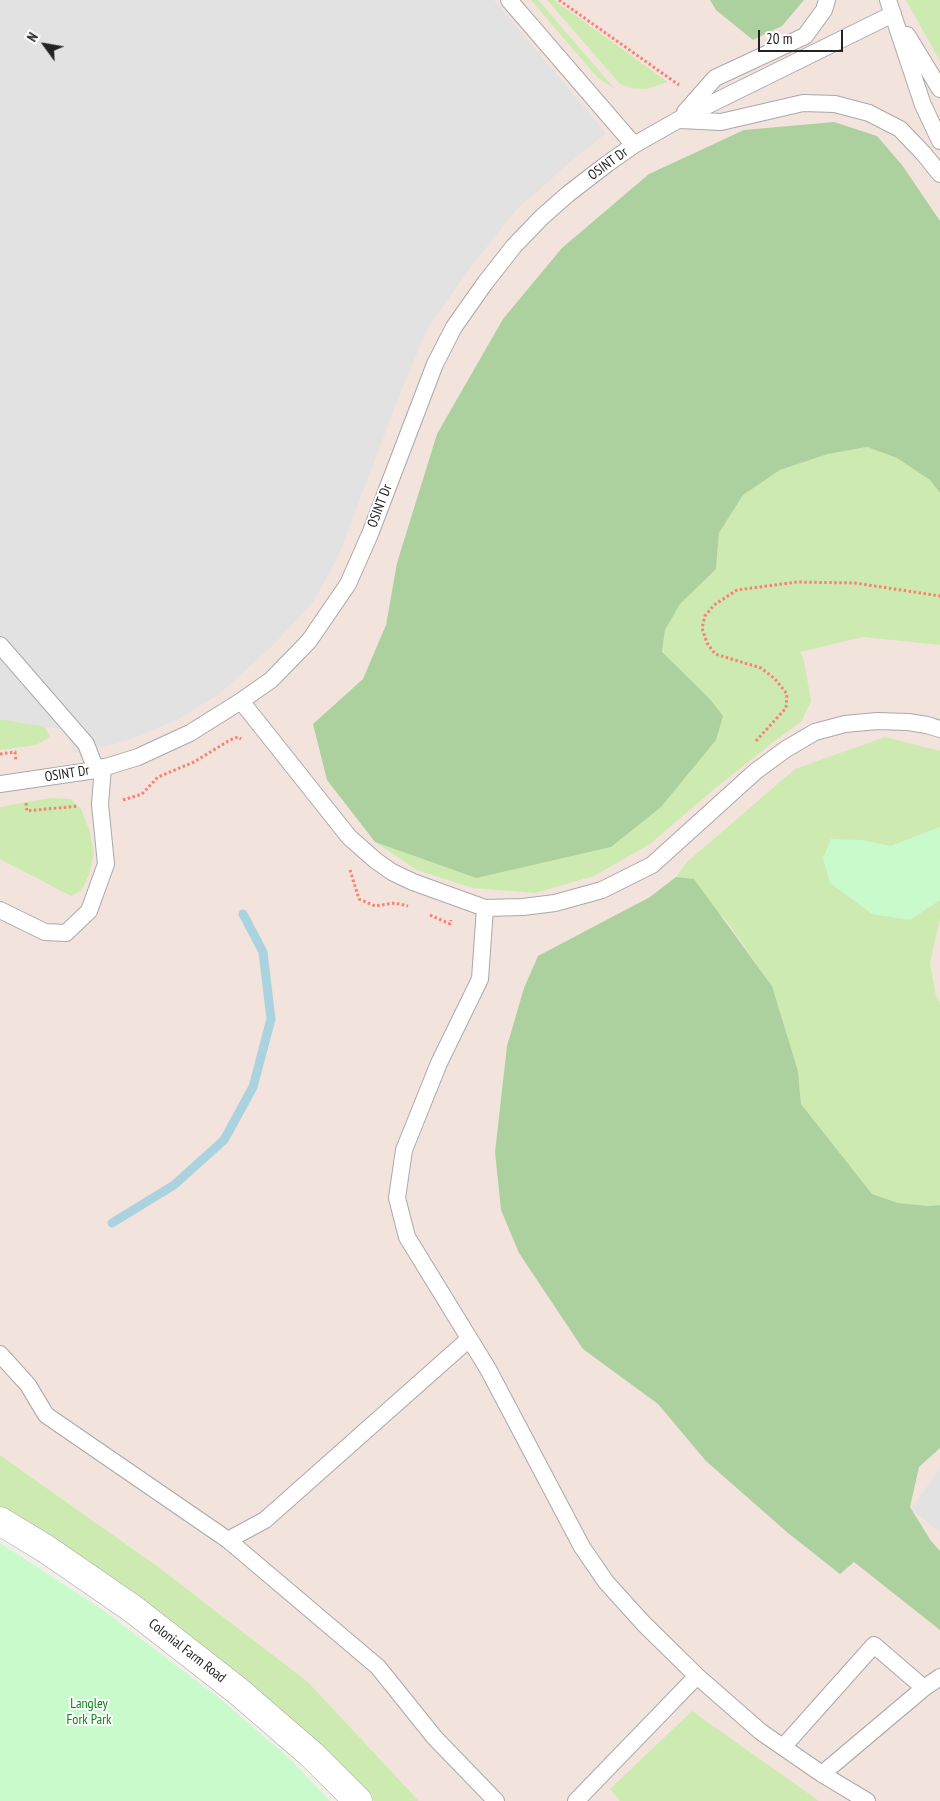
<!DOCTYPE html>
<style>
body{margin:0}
#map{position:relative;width:940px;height:1801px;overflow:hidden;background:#f2efe9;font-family:"PT Sans Narrow",sans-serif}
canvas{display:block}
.north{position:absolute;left:20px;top:20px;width:50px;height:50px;-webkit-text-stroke:4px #fff;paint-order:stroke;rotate:302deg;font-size:14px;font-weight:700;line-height:20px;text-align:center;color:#222}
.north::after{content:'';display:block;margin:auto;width:18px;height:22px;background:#222;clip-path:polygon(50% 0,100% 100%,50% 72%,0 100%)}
.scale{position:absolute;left:758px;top:30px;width:85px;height:22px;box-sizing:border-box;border:2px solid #222;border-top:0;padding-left:6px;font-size:15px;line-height:18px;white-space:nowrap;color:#222;-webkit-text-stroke:4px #fff;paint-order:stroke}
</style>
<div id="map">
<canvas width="940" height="1801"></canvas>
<div class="north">N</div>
<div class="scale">20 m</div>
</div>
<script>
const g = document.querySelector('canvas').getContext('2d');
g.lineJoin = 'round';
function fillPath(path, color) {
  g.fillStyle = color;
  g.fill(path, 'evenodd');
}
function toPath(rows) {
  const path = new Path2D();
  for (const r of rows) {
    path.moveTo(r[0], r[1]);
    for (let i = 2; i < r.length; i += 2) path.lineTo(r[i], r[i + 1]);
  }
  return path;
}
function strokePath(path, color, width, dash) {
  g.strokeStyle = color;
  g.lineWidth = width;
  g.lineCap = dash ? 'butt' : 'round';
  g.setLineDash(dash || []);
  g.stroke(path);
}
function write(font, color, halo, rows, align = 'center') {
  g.font = font + ' "PT Sans Narrow",sans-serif';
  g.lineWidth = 4;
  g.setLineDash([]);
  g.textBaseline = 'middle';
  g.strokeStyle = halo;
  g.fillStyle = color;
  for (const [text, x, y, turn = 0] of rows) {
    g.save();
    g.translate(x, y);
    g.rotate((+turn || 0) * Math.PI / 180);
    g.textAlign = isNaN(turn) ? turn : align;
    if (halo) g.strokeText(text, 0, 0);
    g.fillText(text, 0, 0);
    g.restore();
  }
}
fillPath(toPath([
 [0,0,940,0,940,1801,419,1801,308,1682,157,1566,9,1461,0,1457]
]), '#f3e3dd');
fillPath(toPath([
 [531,0,538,0,615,89,597,77],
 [547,0,554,0,668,82,646,89,631,88,620,84],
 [906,0,940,0,940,61],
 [867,447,897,458,930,480,940,493,940,645,863,637,800,652,804,660,811,701,801,722,777,739,718,786,650,844,594,876,535,893,473,888,417,870,375,842,476,878,693,766,716,740,709,698,662,653,665,630,680,604,716,569,719,533,743,495,780,470,828,454],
 [0,719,44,726,50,737,36,745,0,750],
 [885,737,940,751,940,827,891,846,861,840,910,920,940,900,940,918,930,963,936,996,940,1002,940,1205,928,1206,898,1203,872,1194,801,1104,798,1071,772,986,725,919,676,877,687,862,795,769],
 [50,798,71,799,81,809,90,832,94,853,89,875,81,891,71,896,0,859,0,807],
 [0,1455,157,1566,308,1682,419,1801,374,1801,275,1704,119,1585,0,1508],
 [692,1711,819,1801,620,1801,610,1789]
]), '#cdebb0');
fillPath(toPath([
 [710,0,804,0,782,26,753,40,716,10],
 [834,122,877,136,902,165,940,221,940,493,930,480,897,458,867,447,828,454,780,470,743,495,719,533,716,569,680,604,665,630,662,652,709,698,723,716,716,740,661,807,611,847,476,878,375,842,327,780,313,724,363,679,386,625,397,563,437,434,503,319,562,248,649,174,744,130],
 [676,877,694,879,772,986,798,1071,801,1104,872,1194,898,1203,928,1206,940,1205,940,1448,919,1467,910,1507,931,1541,940,1551,940,1630,854,1562,840,1574,788,1533,706,1461,658,1404,583,1349,519,1253,501,1210,495,1152,507,1046,524,988,538,956,650,897]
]), '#add19e');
fillPath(toPath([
 [940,827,940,900,910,920,872,914,830,883,823,858,831,839,861,840,891,846],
 [0,1543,104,1611,219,1698,291,1760,330,1801,0,1801]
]), '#c8facc');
fillPath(toPath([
 [0,0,494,0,606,133,570,162,516,210,470,268,427,329,396,404,338,557,313,602,270,648,218,695,177,720,126,741,75,753,66,730,0,719],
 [940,1469,940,1532,911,1509]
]), '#e2e2e2');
strokePath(toPath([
 [112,1223,174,1185,224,1140,253,1087,271,1019,263,952,243,914]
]), '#aad3df', 9);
const service = toPath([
 [509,0,634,145],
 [888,0,923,105,940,141],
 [907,35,940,89],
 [685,112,715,78,805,36,824,10,827,0],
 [680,120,721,122,803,103,835,104,869,113,900,129,924,154,940,174],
 [0,645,86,744,96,770],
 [241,701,349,837,375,860,392,872,413,882,485,908,523,907,555,903,602,890,652,865,756,771,786,749,815,732,845,724,877,721,908,722,927,725,940,729],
 [0,784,96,770,138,757,190,733,241,701,271,680,309,641,348,584,370,534,435,364,454,327,485,283,514,246,542,217,568,194,607,164,634,145,678,120,893,14],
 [485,908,480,979,439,1063,404,1150,397,1198,407,1237,488,1369,582,1547,606,1582,644,1624,697,1676,761,1732,822,1774,867,1801],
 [0,910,45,932,66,933,89,911,106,864,100,804,103,767],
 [0,1354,28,1385,46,1415,228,1540,265,1520,469,1339],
 [228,1540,378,1667,435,1738,496,1801],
 [783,1747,874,1645,924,1688,940,1677],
 [822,1774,924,1688],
 [576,1801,697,1676]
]);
const minor = toPath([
 [0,1521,46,1549,133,1609,238,1691,312,1755,358,1801]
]);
strokePath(service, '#a9a9a9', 18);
strokePath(minor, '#a9a9a9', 29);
strokePath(toPath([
 [559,0,679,85],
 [756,741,786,708,787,694,775,679,761,668,715,654,707,643,702,628,705,616,714,605,737,590,797,582,855,583,940,596],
 [0,754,15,752,16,761],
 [123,800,142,794,158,777,194,762,230,740,238,737,241,739],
 [26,803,27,811,78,806],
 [350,870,359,899,375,906,395,903,408,906],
 [430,915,450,924,451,920]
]), '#fa8072', 3, [2.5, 2.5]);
strokePath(service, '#fff', 16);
strokePath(minor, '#fff', 28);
write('14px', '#222', '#fff', [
 ["OSINT Dr",608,164,-36],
 ["OSINT Dr",380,506,-69],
 ["OSINT Dr",67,774,-9],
 ["Colonial Farm Road",187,1651,38]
]);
write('14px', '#0c8416', '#fff', [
 ["Langley",89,1704],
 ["Fork Park",89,1720]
]);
</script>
